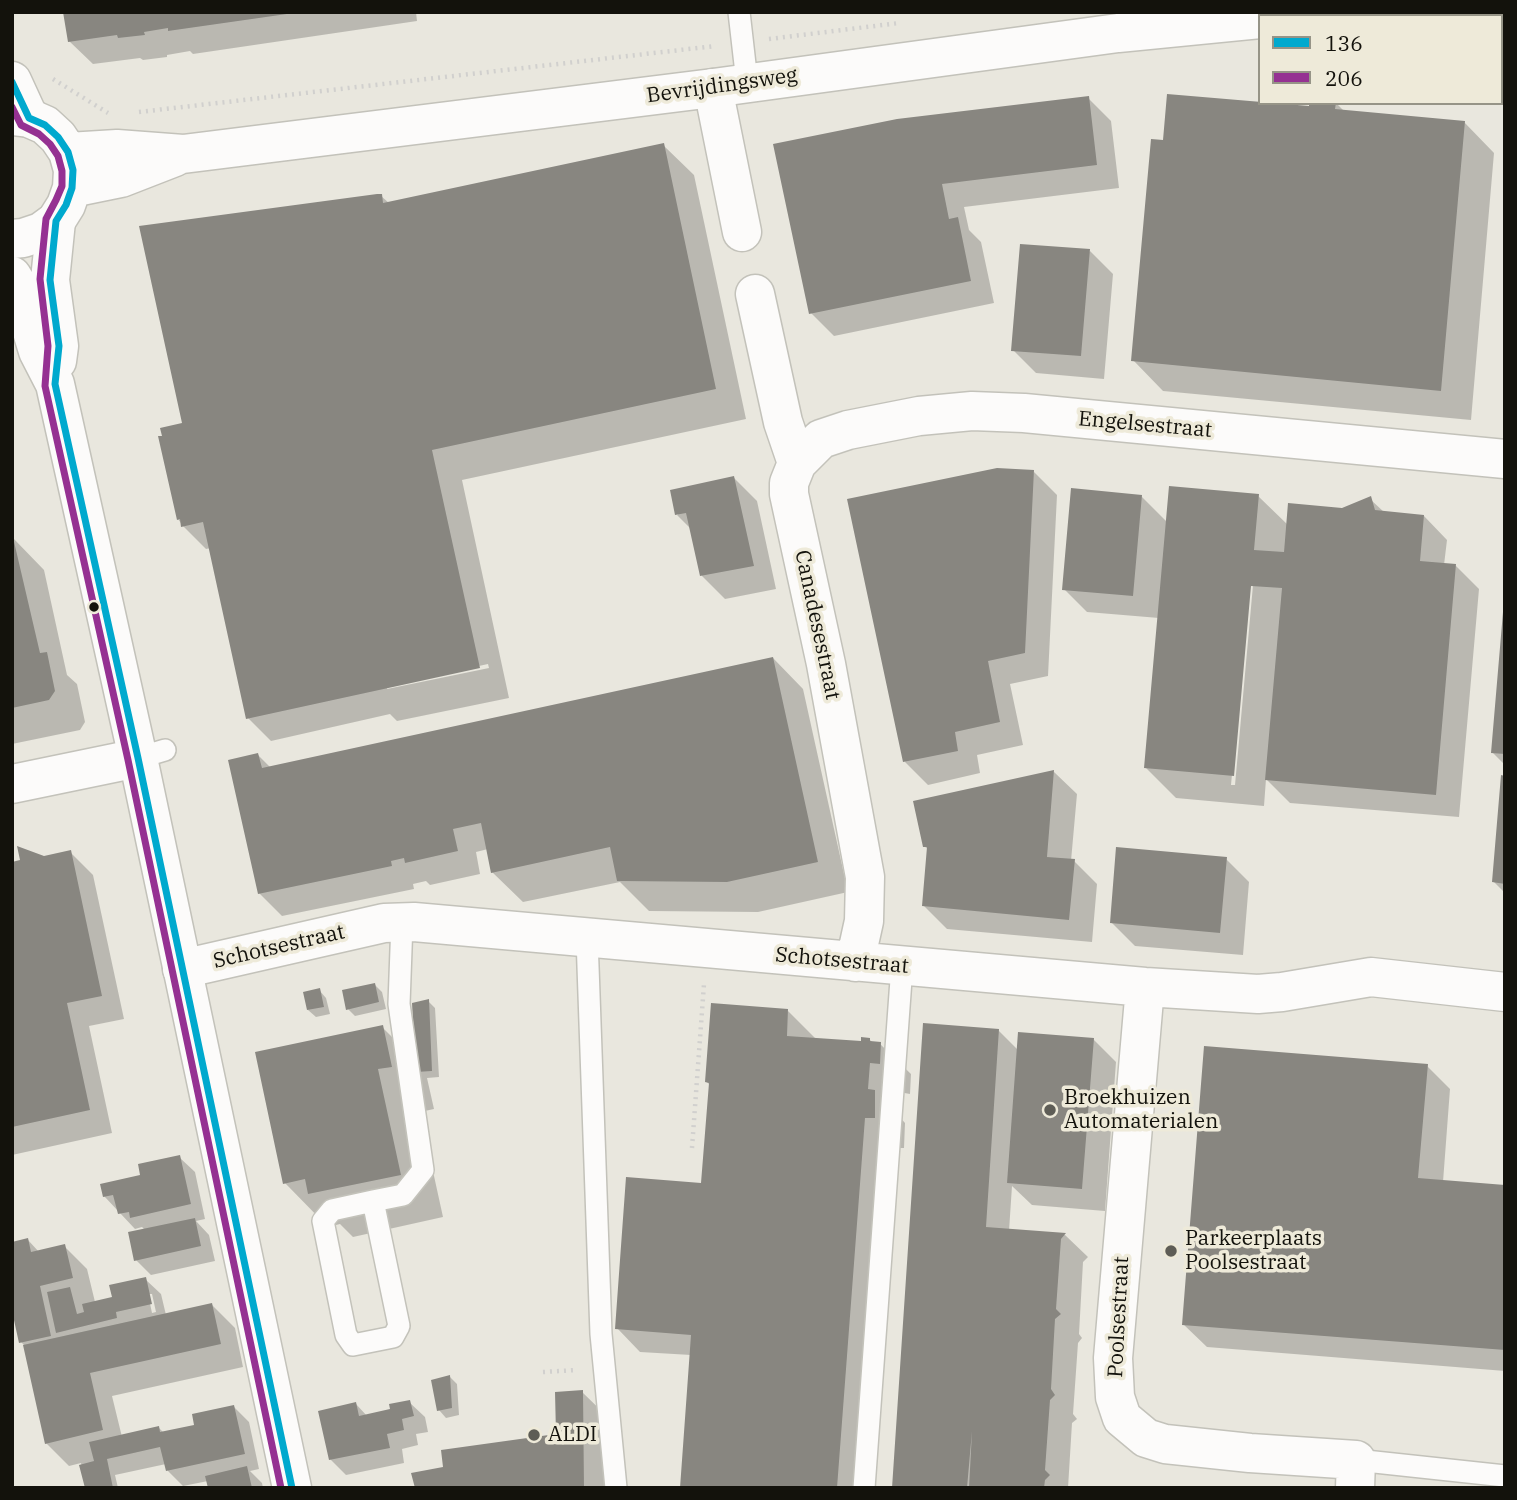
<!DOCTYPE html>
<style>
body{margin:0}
#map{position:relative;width:1517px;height:1500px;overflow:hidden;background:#e9e7de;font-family:"IBM Plex Serif",serif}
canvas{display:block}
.frame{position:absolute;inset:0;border:14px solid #13120c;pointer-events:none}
.legend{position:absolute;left:1258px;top:14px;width:245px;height:91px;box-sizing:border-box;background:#eeead9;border:2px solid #969487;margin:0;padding:9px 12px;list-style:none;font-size:21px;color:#13120c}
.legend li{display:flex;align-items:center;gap:14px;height:35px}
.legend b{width:35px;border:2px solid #969487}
</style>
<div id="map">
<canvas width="1517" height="1500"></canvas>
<div class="frame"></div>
<ul class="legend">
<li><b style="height:9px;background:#00a9ce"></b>136</li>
<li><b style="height:9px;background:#953192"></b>206</li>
</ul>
</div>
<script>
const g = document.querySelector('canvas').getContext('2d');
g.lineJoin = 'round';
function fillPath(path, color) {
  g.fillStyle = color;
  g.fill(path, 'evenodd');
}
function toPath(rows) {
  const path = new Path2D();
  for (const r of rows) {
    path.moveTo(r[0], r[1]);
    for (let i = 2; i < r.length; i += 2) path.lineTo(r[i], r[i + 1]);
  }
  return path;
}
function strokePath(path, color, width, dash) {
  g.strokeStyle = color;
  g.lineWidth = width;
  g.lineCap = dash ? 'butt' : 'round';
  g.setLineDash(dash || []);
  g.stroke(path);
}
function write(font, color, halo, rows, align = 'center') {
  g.font = font + ' "IBM Plex Serif",serif';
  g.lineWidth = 7;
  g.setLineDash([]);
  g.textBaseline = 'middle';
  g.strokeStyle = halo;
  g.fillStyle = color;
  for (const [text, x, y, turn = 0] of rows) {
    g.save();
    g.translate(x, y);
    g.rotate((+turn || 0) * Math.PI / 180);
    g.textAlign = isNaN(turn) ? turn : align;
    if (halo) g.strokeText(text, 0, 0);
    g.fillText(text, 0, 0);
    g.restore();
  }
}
fillPath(toPath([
 [64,12,416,12,417,21,193,54,190,51,167,55,167,57,143,60,140,58,93,64,69,41],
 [1088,98,1111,121,1119,188,964,207,969,230,981,242,994,303,834,336,811,313,775,146],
 [1333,103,1336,103,1344,111,1464,122,1494,153,1471,420,1163,391,1133,360,1164,142],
 [663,145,694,175,746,419,462,480,509,698,397,721,390,714,271,741,248,718,211,548,206,549,183,526,178,519,184,425,381,196,389,203],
 [488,664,489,668,387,689,387,686],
 [1090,251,1113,274,1104,379,1036,373,1013,350],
 [1034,472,1057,495,1048,676,1010,684,1023,745,977,755,980,773,928,785,905,762],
 [734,478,757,501,776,589,725,599,702,576,692,530,677,515],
 [1141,496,1167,522,1258,496,1288,525,1342,509,1370,499,1385,513,1424,516,1447,540,1444,565,1456,566,1479,589,1459,817,1290,803,1266,779,1264,806,1176,798,1146,768,1159,618,1087,612,1064,589],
 [1250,582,1253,585,1235,785,1231,785],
 [14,539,44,570,67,675,77,684,85,722,80,730,12,744,12,540],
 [1505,610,1505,765,1492,752],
 [773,658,803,689,848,892,758,912,649,911,620,882,523,902,492,872,488,849,476,852,480,874,430,885,426,881,413,884,414,889,282,916,259,893,258,755,271,768],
 [1054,772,1077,794,1071,861,1074,861,1097,884,1092,942,947,929,924,906,929,850,924,846],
 [1505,777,1505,893,1494,882],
 [70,852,93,875,124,1019,89,1026,112,1133,12,1155,12,864],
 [1226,859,1249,882,1243,955,1135,946,1111,922],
 [375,985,382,992,386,1009,355,1016,348,1009],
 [319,990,326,998,330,1014,316,1017,308,1010],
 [428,1001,435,1008,439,1077,427,1078,434,1109,420,1112,443,1217,353,1237,340,1224,328,1227,285,1183,382,1027,417,1062],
 [788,1011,817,1040,863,1042,869,1039,873,1043,880,1044,911,1074,910,1094,899,1092,898,1115,905,1123,904,1148,895,1148,862,1488,682,1488,691,1355,640,1352,617,1328,703,1187,710,1085,707,1082],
 [998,1030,1019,1051,1093,1039,1116,1062,1105,1211,1032,1205,1012,1186,1009,1231,1065,1235,1088,1257,1083,1262,1079,1334,1082,1338,1078,1343,1073,1414,1077,1419,1072,1423,1068,1488,894,1488],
 [1427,1066,1450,1089,1443,1182,1505,1187,1505,1371,1207,1347,1183,1324],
 [179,1157,195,1172,205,1219,196,1221,209,1235,215,1261,151,1275,136,1260,145,1230,142,1227,135,1229,104,1196],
 [28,1240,39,1252,64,1246,87,1269,95,1302,114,1298,145,1279,161,1294,166,1315,212,1305,235,1328,243,1367,112,1396,122,1437,159,1428,164,1433,196,1426,234,1407,249,1422,259,1469,250,1471,262,1483,263,1488,209,1488,208,1481,183,1486,168,1471,166,1464,115,1475,118,1488,86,1488,81,1463,69,1466,46,1443,25,1346,21,1342],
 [148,1294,152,1294,156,1312,152,1313],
 [450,1377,457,1384,459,1415,446,1418,439,1410],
 [582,1392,613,1422,614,1488,416,1488,445,1469,557,1436],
 [409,1402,425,1417,428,1432,416,1434,418,1445,402,1449,404,1463,346,1475,330,1459,356,1404,367,1416,392,1410]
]), '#0003');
fillPath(toPath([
 [63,12,287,12,287,14,168,31,168,28,144,32,145,35,118,38,117,35,68,42],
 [1167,94,1309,106,1309,103,1336,103,1335,109,1465,121,1441,391,1131,361,1151,139,1163,140],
 [1089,96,1097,165,942,184,949,219,958,217,971,281,809,314,773,144,897,119],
 [664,143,716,389,432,450,480,668,246,719,203,522,181,527,180,519,177,520,158,436,162,436,160,428,182,423,139,226,377,194,382,194,383,203],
 [1020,244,1090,249,1081,356,1011,351],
 [997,468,1034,470,1025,653,988,661,1000,722,955,732,958,751,903,762,847,499],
 [734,476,754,566,700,576,686,513,675,515,670,490],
 [1169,486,1259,494,1254,550,1284,552,1288,503,1342,508,1371,496,1375,510,1424,515,1420,561,1456,564,1436,795,1265,780,1282,588,1251,586,1234,776,1144,768],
 [1071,488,1142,495,1133,596,1062,590],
 [12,533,40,653,47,652,55,691,49,700,12,708],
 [1503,612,1505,612,1505,754,1491,753],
 [773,657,818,862,727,882,617,881,610,847,491,873,481,823,453,829,458,851,405,863,404,858,391,861,392,866,258,894,228,760,258,753,262,768],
 [1054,770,1047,857,1075,859,1069,920,922,906,927,847,923,847,913,801],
 [1501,775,1505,776,1505,884,1492,882],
 [17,846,44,856,71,850,102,996,67,1003,90,1110,12,1127,12,862,20,860],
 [1116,847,1227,857,1220,933,1110,923],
 [375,983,379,1002,346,1010,342,990],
 [320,988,324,1007,307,1010,303,992],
 [429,999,432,1071,416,1072,412,1003],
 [711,1003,788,1009,787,1036,861,1041,861,1037,870,1038,870,1041,881,1042,880,1064,870,1063,868,1089,875,1090,875,1118,865,1118,837,1488,680,1488,691,1335,615,1329,626,1177,701,1183,709,1083,705,1082],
 [923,1023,999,1029,986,1227,1066,1233,1061,1239,1056,1309,1061,1314,1055,1319,1051,1389,1055,1395,1050,1400,1045,1470,1050,1475,1045,1480,1044,1488,969,1488,972,1431,967,1488,892,1488],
 [383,1025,392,1067,378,1069,401,1175,308,1194,305,1179,283,1184,255,1052],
 [1018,1032,1094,1038,1082,1189,1007,1183],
 [1204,1046,1428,1064,1418,1178,1505,1185,1505,1350,1182,1325],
 [180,1155,191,1204,130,1218,129,1212,118,1214,113,1195,103,1197,100,1184,140,1175,138,1164],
 [195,1218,201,1246,134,1261,128,1232],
 [28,1238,31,1252,65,1244,73,1278,40,1286,51,1336,19,1343,12,1311,12,1242],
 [146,1277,152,1304,116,1312,117,1318,56,1333,47,1292,70,1287,77,1314,84,1312,82,1304,112,1297,109,1285],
 [212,1303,221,1344,90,1373,103,1430,45,1444,23,1345],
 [450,1375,452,1408,437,1411,431,1380],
 [583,1390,584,1488,415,1488,411,1473,443,1467,441,1450,556,1434,555,1392],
 [410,1400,414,1416,402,1419,404,1430,387,1434,390,1448,329,1460,318,1411,356,1402,359,1416,390,1409,389,1404],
 [234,1405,245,1454,166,1471,160,1447,107,1459,113,1488,85,1488,79,1465,94,1461,89,1442,159,1426,160,1432,194,1425,192,1414],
 [247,1466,252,1488,208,1488,205,1476]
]), '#888680');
const service = toPath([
 [739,12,747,82],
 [138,758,165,750],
 [587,938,601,1334,616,1488],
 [373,1201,399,1326,393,1337,353,1345,346,1335,323,1221,332,1210,373,1201,403,1195,423,1170,399,1004,402,922],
 [1356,1460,1505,1476],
 [864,1488,902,966]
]);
const minor = toPath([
 [713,88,742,232],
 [755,294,783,422,797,463],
 [12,784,138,758],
 [855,962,864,921,865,877,826,664,789,494,789,483,797,463,821,439,848,430,919,416,972,411,1024,413,1505,459],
 [182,969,384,923,414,922,1145,987,1258,994,1282,992,1371,977,1505,992],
 [1145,987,1113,1358,1115,1397,1122,1418,1146,1438,1165,1444,1250,1453,1356,1460,1355,1488]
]);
const tertiary = toPath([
 [12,81,29,118],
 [56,221,50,280,59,346,57,361],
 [12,276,18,286,38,351,55,384,138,758,292,1488]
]);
const secondary = toPath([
 [1289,16,1319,12],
 [12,116,29,118,45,125,58,137,68,152,73,170,72,188,66,205,56,221,41,232,23,238,12,239],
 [68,152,117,149,183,154,713,88,1118,33,1260,19],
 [72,188,121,178,175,157]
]);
strokePath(service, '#c3c2ba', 24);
strokePath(minor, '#c3c2ba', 41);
strokePath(tertiary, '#c3c2ba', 41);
strokePath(secondary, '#c3c2ba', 41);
strokePath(toPath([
 [769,39,899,23],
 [53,79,108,113],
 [139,112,715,46],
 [692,1148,704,984],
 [543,1372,577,1370]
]), '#d1d0ce', 4.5, [2, 5]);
strokePath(service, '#fcfbfa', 21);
strokePath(minor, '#fcfbfa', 38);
strokePath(tertiary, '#fcfbfa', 38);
strokePath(secondary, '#fcfbfa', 38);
strokePath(toPath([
 [12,82,29,118,45,125,58,137,68,152,73,170,72,188,66,205,56,221,50,280,59,346,55,384,138,758,292,1488]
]), '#00a9ce', 7);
strokePath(toPath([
 [12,107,21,125,39,134,50,144,58,156,62,171,62,186,56,200,46,219,40,279,48,346,45,386,128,760,281,1488]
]), '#953192', 7);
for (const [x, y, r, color] of [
 [94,607,6,"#13120c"],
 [1050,1110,7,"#5e5d56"],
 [1171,1251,7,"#5e5d56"],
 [534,1435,7,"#5e5d56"]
]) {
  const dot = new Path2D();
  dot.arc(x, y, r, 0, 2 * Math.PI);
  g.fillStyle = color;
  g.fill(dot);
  strokePath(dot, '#eeead9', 2.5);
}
write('21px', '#13120c', '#eeead9', [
 ["Bevrijdingsweg",722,86,-8],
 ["Engelsestraat",1145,425,5],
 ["Canadesestraat",817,625,78],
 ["Schotsestraat",279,947,-13],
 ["Schotsestraat",842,961,5],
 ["Poolsestraat",1119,1317,-87]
]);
write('21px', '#13120c', '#eeead9', [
 ["Broekhuizen",1064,1098],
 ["Automaterialen",1064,1122],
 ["Parkeerplaats",1185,1239],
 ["Poolsestraat",1185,1263],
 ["ALDI",548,1435]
], 'left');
</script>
